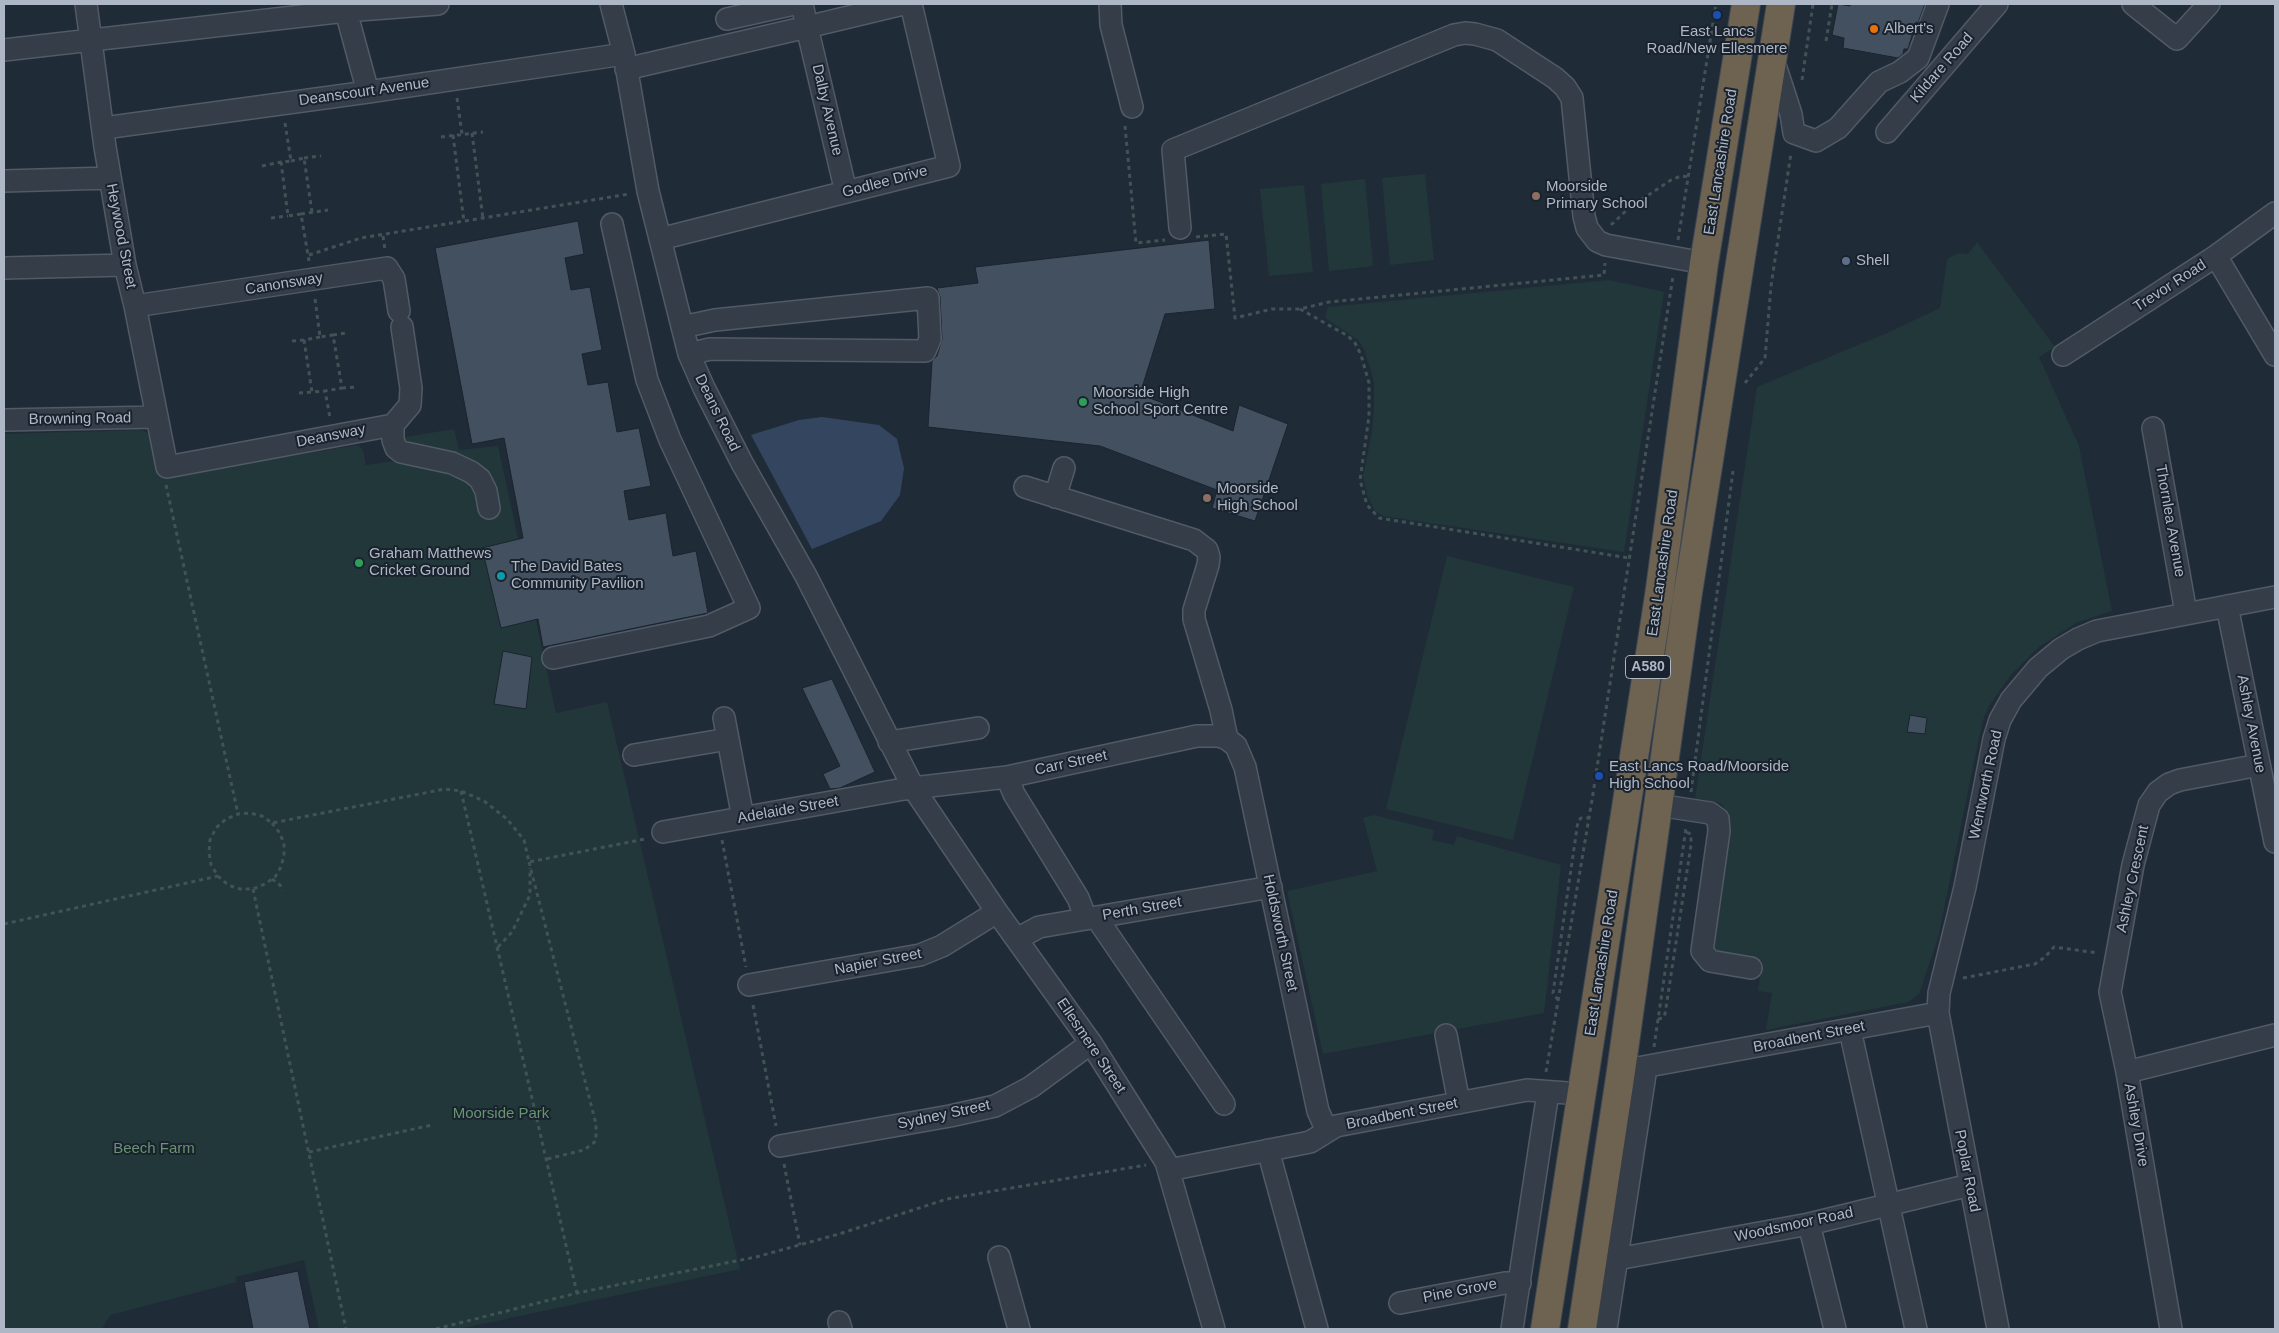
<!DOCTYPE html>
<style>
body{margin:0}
#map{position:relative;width:2279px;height:1333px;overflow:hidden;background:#202b38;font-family:Helvetica,sans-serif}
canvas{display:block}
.frame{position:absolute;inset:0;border:5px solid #aeb7c5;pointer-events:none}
</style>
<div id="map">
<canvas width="2279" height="1333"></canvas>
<div class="frame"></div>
</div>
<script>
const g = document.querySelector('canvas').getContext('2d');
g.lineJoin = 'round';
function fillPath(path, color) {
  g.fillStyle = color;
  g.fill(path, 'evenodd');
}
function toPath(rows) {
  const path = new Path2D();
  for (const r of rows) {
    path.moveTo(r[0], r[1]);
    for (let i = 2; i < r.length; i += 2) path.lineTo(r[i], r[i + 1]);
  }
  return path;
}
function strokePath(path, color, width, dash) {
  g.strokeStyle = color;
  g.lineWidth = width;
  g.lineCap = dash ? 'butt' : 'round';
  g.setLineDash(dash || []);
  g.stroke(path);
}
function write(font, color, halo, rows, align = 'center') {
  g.font = font + ' Helvetica,sans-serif';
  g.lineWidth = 4;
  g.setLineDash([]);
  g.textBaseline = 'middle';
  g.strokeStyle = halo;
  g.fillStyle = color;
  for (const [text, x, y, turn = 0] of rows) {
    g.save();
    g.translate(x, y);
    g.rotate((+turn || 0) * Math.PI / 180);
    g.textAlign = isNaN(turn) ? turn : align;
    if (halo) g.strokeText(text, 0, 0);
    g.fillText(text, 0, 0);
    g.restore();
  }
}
fillPath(toPath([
 [1425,174,1434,260,1390,265,1382,178],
 [1365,179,1373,266,1329,271,1321,184],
 [1304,185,1313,272,1269,276,1260,189],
 [1977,242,2055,347,2039,357,2079,446,2112,611,2076,623,2039,647,2010,676,1989,706,1984,717,1978,743,1938,938,1919,994,1908,1002,1766,1030,1772,993,1758,991,1762,961,1711,953,1726,814,1723,805,1717,802,1695,799,1757,387,1887,333,1940,308,1947,259,1958,253,1968,254],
 [1609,280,1664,292,1624,552,1383,516,1375,511,1367,495,1363,476,1372,432,1374,407,1374,384,1371,371,1364,349,1358,340,1325,318,1328,307],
 [454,429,459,450,498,446,556,713,607,702,740,1269,459,1329,319,1329,304,1260,235,1277,237,1282,110,1315,102,1329,4,1329,4,434,142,430,151,435,154,442,162,477,358,445,363,450,366,465,402,460,399,438],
 [1447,556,1574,587,1513,840,1386,809],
 [1374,815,1434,830,1432,840,1454,845,1457,836,1561,865,1544,1013,1323,1054,1287,891,1377,871,1363,818]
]), '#223739');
fillPath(toPath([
 [822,417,879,425,897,439,904,468,900,495,881,521,812,549,751,435,799,420]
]), '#34465f');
const building = toPath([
 [1838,4,1850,6,1850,4,1925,4,1918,23,1916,22,1908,49,1904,49,1903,54,1898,58,1843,48,1844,38,1832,35,1838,4],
 [578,221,584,254,565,258,571,290,590,287,602,350,582,354,588,385,608,382,617,432,639,428,651,486,624,491,629,520,666,513,673,556,696,551,708,613,543,647,538,619,501,628,482,548,523,538,504,438,472,444,435,248,578,221],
 [1209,240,1215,309,1165,314,1140,394,1233,431,1239,405,1288,424,1255,521,1212,508,1217,490,1100,446,928,427,932,361,937,356,942,339,940,297,937,288,978,283,975,267,1209,240],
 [503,651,532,657,526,709,494,704,503,651],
 [832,679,875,772,840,788,830,789,823,774,840,766,802,688,832,679],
 [1910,715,1927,718,1925,734,1907,732,1910,715],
 [298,1271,310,1329,253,1329,244,1282,298,1271]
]);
fillPath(building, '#435060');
strokePath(building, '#1b242f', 1);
const minor = toPath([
 [86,4,105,147,125,265,135,306,167,467,393,425,410,405,411,388,402,327],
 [344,4,368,92],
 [611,4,624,54,648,191,689,354,704,388,742,463,806,576,914,789,997,912,1091,1043,1166,1162,1214,1329],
 [802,4,807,27,903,4],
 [1110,4,1111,25,1132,107],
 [2133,4,2177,39,2209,4],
 [727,19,794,4],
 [4,50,346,11,438,4],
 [1773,59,1791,114,1794,133,1816,141,1838,128,1879,82,1900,72,1918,58,1938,4],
 [626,69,807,27,846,192],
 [104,128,368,92,624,54],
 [1887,132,1997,4],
 [4,181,110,178],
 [1180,228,1173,150,1454,35,1465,33,1475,34,1497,40,1555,78,1565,87,1572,98,1584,216,1587,228,1597,241,1606,245,1704,263],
 [660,239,949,166,911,4],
 [2216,256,2275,355],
 [4,268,125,265],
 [135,306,387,268,394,279,399,311],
 [682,327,715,320,928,298,930,339,925,351,710,349,689,354],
 [2063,355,2216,256,2275,213],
 [4,420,156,417],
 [393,425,393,440,396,448,401,452,452,463,471,472,480,479,486,491,489,508],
 [2153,428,2186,613],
 [1025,487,1194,540,1207,550,1209,557,1208,565,1194,610,1194,619,1221,710,1227,739],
 [1055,497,1064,468],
 [2227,606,2275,842],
 [553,658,709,626,749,608,670,440,647,380,612,224],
 [724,718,743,818],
 [889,742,978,728],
 [634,755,728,739],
 [1007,777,1014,794,1078,898,1086,919],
 [1658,805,1710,813,1718,819,1719,831,1702,951,1710,961,1751,968],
 [663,832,904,789,1007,777,1197,736,1219,736,1227,739,1236,746,1245,767,1318,1111,1327,1131],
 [1096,917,1224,1104],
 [1017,939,1039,927,1271,887],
 [749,985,920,955,942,946,997,912],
 [1850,1030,1916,1329],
 [1446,1035,1459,1103],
 [1621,1071,1938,1013],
 [2127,1072,2110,992,2133,865,2149,805,2158,792,2169,784,2180,780,2259,765],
 [780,1146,950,1116,995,1106,1031,1087,1091,1043],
 [1268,1150,1317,1329],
 [1169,1170,1310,1142,1336,1126,1527,1090,1581,1094],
 [1809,1224,1835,1329],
 [999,1257,1019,1329],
 [1617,1259,1809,1224,1970,1185],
 [1400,1303,1505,1283,1520,1283],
 [839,1322,841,1329],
 [1512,1329,1548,1092],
 [1606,1329,1646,1068],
 [1998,1329,1938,1013,1939,993,1965,887,1994,739,2000,720,2011,700,2038,668,2061,649,2078,639,2097,631,2275,597],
 [2171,1329,2127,1072,2275,1035]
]);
const highway = toPath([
 [1545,1329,1659,596,1704,263,1746,4],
 [1582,1329,1621,1071,1687,599,1781,4]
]);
strokePath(minor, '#515a66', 24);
strokePath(highway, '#3e4753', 30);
strokePath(toPath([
 [1826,41,1832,4],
 [1802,80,1813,4],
 [457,98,462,134],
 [285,123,291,161,281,162,288,216,301,214,309,261],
 [1125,126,1136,243,1165,240],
 [472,133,483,219],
 [453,135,464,222],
 [441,137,483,132],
 [304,158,321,156],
 [291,161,304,158,312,212],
 [262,166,281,162],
 [301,214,328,210],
 [271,218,288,216],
 [1611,225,1629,208,1671,180,1681,176,1689,177],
 [383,236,385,250],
 [1196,237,1226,234,1235,318,1272,309,1300,309,1329,302,1604,275,1605,263],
 [1678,240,1716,4],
 [309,255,361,238,629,194],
 [315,299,320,337,333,335,342,388,325,391,330,418],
 [1300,309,1348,336,1355,343,1361,355,1369,383,1369,416,1360,480,1367,505,1379,518,1629,558],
 [333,335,346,333],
 [320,337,304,340,312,392,325,391],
 [292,341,304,340],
 [1745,383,1765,358,1771,286,1791,153],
 [342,388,356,387],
 [299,393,312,392],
 [166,485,238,814],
 [461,791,577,1293],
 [1691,792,1733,471],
 [272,823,279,832,284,843,284,855,281,867,275,877,265,884,253,889,240,889,228,885,218,876,211,865,209,852,210,840,216,828,226,819,238,814,250,813,262,816,272,823,445,789,461,791,484,801,507,819,524,840,529,862,645,839],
 [722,840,746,967],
 [529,862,596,1124,596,1141,584,1150,547,1159],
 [272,879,280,885,282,891],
 [253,889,346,1329],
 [4,924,218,876],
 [498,947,512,932,530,895,530,868],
 [1963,978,2035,964,2045,957,2054,947,2098,953],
 [1558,1000,1553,993,1578,821,1581,818,1590,818],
 [753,1005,776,1126],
 [1658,1019,1663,1018,1665,1014,1691,845,1691,834,1686,832],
 [1654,1047,1686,828],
 [1546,1072,1592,800,1673,276],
 [309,1152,432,1125],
 [784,1164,800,1245],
 [436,1329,577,1293,756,1257,839,1234,947,1199,1146,1165]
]), '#405456', 3, [4, 4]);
strokePath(minor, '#343d48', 21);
strokePath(highway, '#6e6251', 28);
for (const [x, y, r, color] of [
 [1717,15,5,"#1a4fb4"],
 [1874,29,5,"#e8710a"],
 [1536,196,5,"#8d6e63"],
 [1846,261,5,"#5c6f8a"],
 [1083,402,5,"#2e9e5b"],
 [1207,498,5,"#8d6e63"],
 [359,563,5,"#2e9e5b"],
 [501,576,5,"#0f9aa8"],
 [1599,776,5,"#1a4fb4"]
]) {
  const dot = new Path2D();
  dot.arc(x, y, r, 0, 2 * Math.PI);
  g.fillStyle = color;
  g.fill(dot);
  strokePath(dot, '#19222d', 2);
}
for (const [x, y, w] of [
 [1648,667,45]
]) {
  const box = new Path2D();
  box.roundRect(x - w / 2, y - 11.5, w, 23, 4);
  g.fillStyle = '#19222d';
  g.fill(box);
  strokePath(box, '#aeb7c5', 1);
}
write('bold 14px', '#aeb7c5', null, [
 ["A580",1648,667]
]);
write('15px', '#aeb7c5', '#19222d', [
 ["Albert's",1884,29],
 ["East Lancs",1717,32,"center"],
 ["Road/New Ellesmere",1717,49,"center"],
 ["Moorside",1546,187],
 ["Primary School",1546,204],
 ["Shell",1856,261],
 ["Moorside High",1093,393],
 ["School Sport Centre",1093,410],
 ["Moorside",1217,489],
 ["High School",1217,506],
 ["Graham Matthews",369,554],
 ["Cricket Ground",369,571],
 ["The David Bates",511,567],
 ["Community Pavilion",511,584],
 ["East Lancs Road/Moorside",1609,767],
 ["High School",1609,784]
], 'left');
write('15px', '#aeb7c5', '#19222d', [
 ["Kildare Road",1942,68,-49],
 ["Deanscourt Avenue",364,92,-8],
 ["Dalby Avenue",827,110,77],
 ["East Lancashire Road",1721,162,-81],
 ["Godlee Drive",885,182,-15],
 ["Heywood Street",121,236,79],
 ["Canonsway",284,284,-9],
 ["Trevor Road",2170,286,-33],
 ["Deans Road",717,413,64],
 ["Browning Road",80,419,-1],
 ["Deansway",331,436,-11],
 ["Thornlea Avenue",2170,521,80],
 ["East Lancashire Road",1663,563,-82],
 ["Ashley Avenue",2251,724,79],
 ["Carr Street",1071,763,-12],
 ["Wentworth Road",1986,785,-78],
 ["Adelaide Street",788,810,-10],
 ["Ashley Crescent",2133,879,-78],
 ["Perth Street",1142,909,-10],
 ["Holdsworth Street",1280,933,78],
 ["Napier Street",878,962,-11],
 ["East Lancashire Road",1602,963,-81],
 ["Broadbent Street",1809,1037,-11],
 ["Ellesmere Street",1091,1046,56],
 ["Broadbent Street",1402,1114,-11],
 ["Sydney Street",944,1115,-12],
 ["Ashley Drive",2136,1125,80],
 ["Poplar Road",1967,1171,79],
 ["Woodsmoor Road",1794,1225,-12],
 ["Pine Grove",1460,1291,-11]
]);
write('15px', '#669570', '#19222d', [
 ["Moorside Park",501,1114],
 ["Beech Farm",154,1149]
]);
</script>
